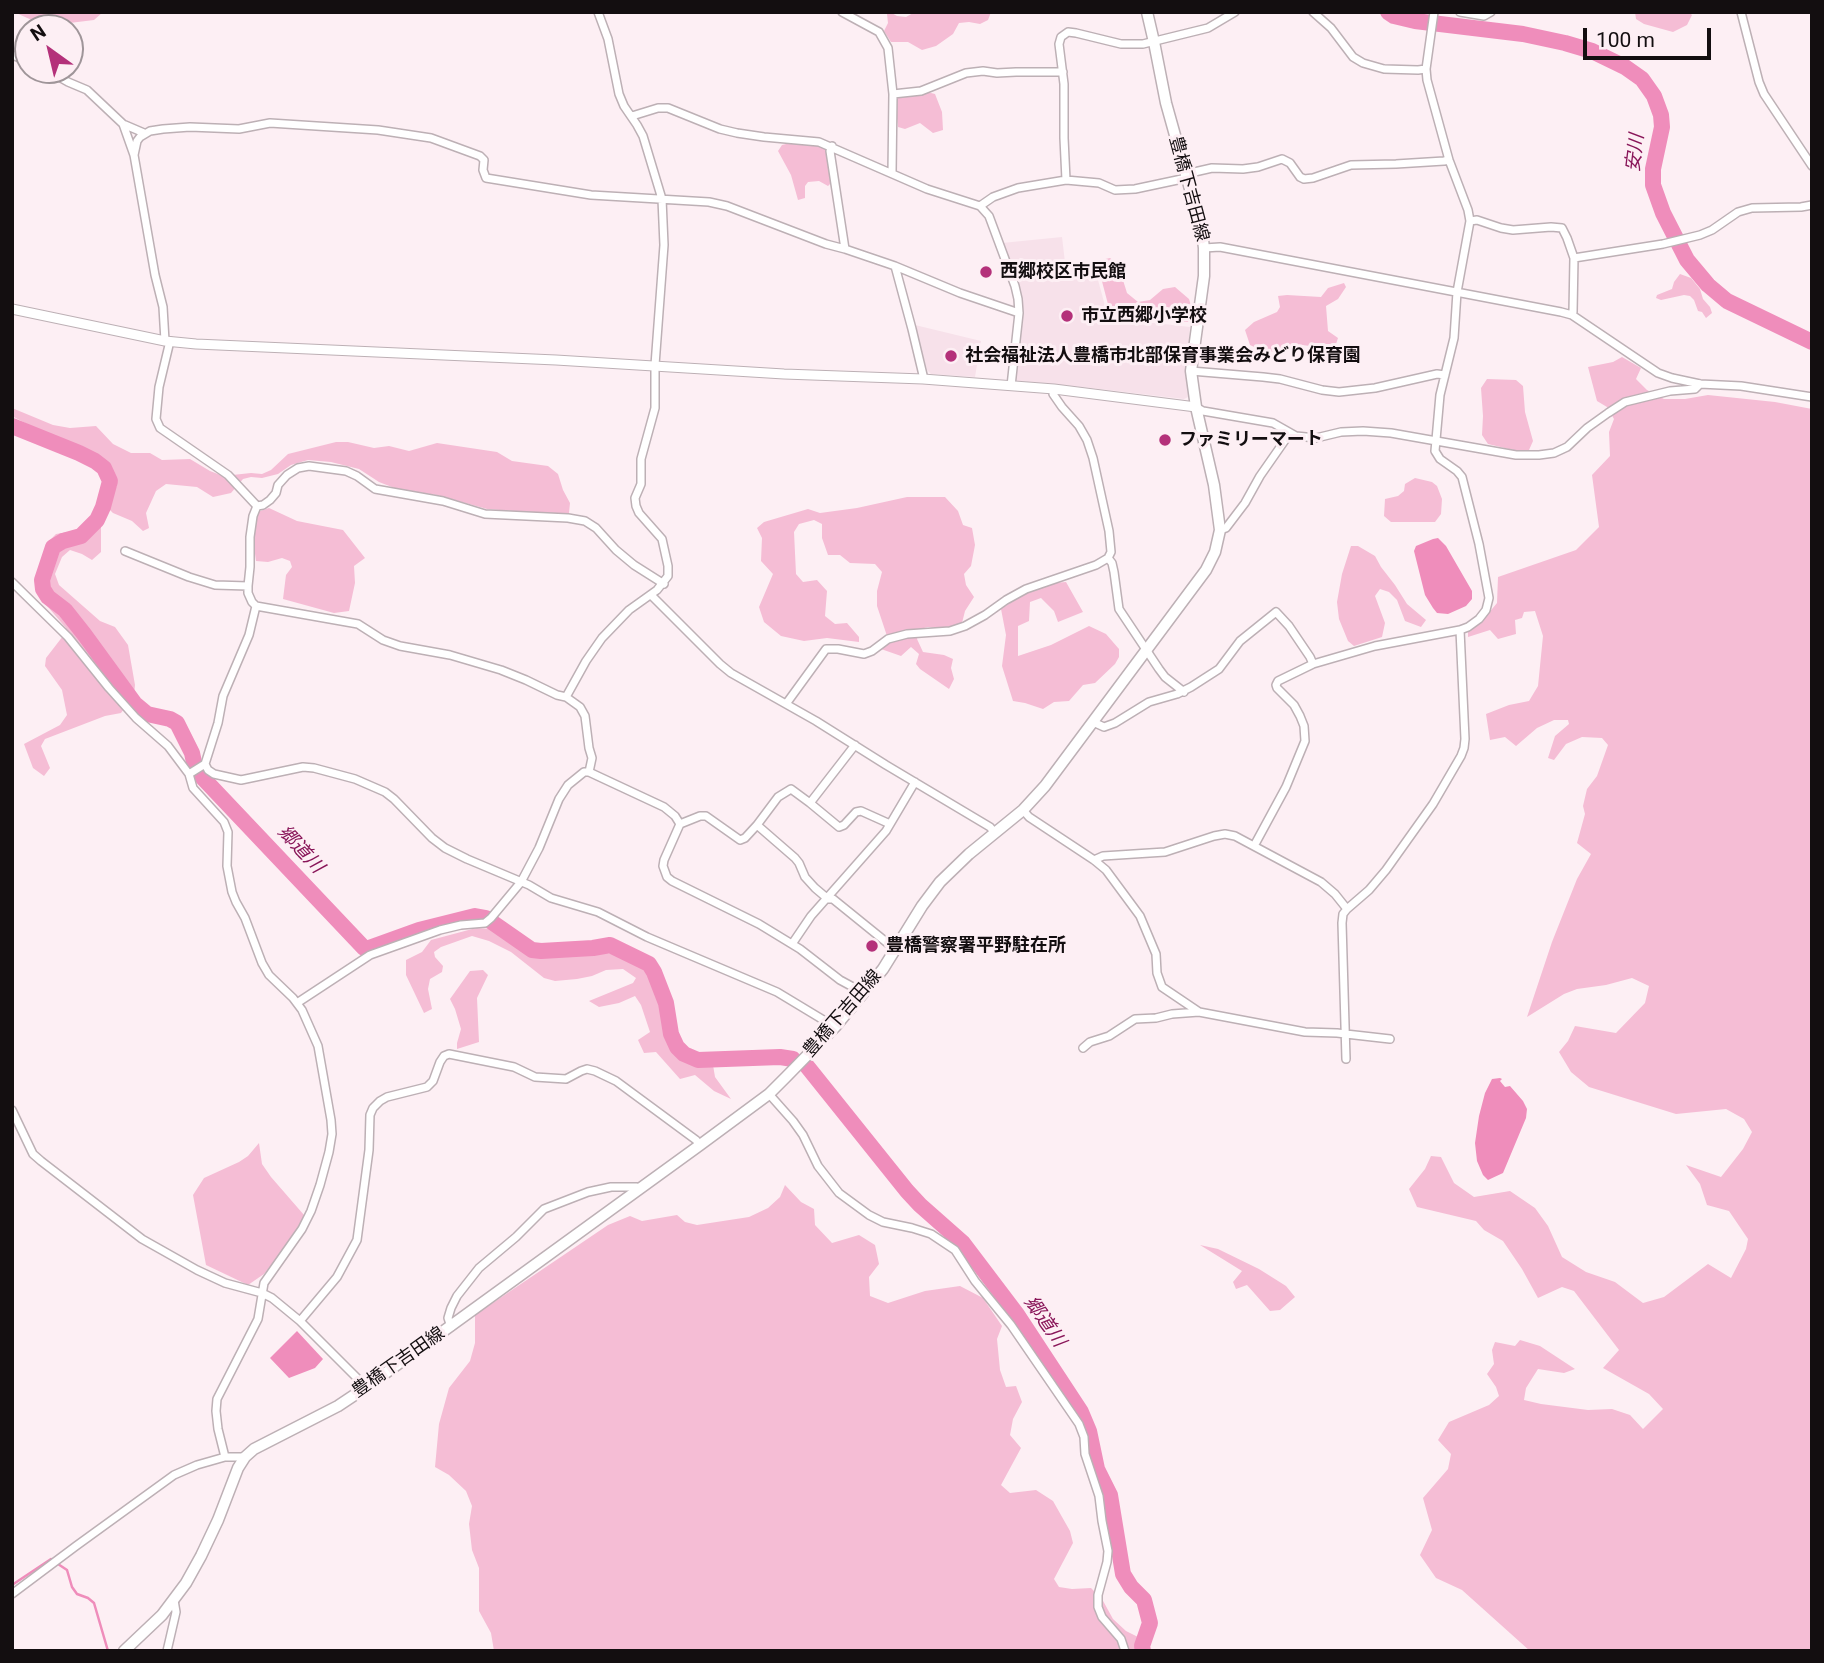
<!DOCTYPE html>
<meta charset="utf-8">
<style>
body{margin:0}
#map{position:relative;width:1824px;height:1663px;overflow:hidden;background:#fdeff4;font-family:Roboto,sans-serif}
canvas{display:block}
.frame{position:absolute;inset:0;border:14px solid #130e10;pointer-events:none}
.north{position:absolute;left:14px;top:14px;width:70px;height:70px;box-sizing:border-box;background:#fdeff4;border:2px solid #9f9599;border-radius:50%;rotate:326deg;font-size:19px;font-weight:700;line-height:28px;text-align:center;color:#130e10}
.north::after{content:'';display:block;margin:auto;width:24px;height:32px;background:#b4317a;clip-path:polygon(50% 0,100% 100%,50% 72%,0 100%)}
.scale{position:absolute;left:1583px;top:28px;width:128px;height:32px;box-sizing:border-box;border:4px solid #130e10;border-top:0;padding-left:9px;font-size:21px;line-height:24px;white-space:nowrap;color:#130e10;-webkit-text-stroke:5px #fdeff4;paint-order:stroke}
</style>
<div id="map">
<canvas width="1824" height="1663"></canvas>
<div class="frame"></div>
<div class="north">N</div>
<div class="scale">100 m</div>
</div>
<script>
const g = document.querySelector('canvas').getContext('2d');
g.lineJoin = 'round';
function fillPath(path, color) {
  g.fillStyle = color;
  g.fill(path, 'evenodd');
}
function toPath(rows) {
  const path = new Path2D();
  for (const r of rows) {
    path.moveTo(r[0], r[1]);
    for (let i = 2; i < r.length; i += 2) path.lineTo(r[i], r[i + 1]);
  }
  return path;
}
function strokePath(path, color, width, dash) {
  g.strokeStyle = color;
  g.lineWidth = width;
  g.lineCap = dash ? 'butt' : 'round';
  g.setLineDash(dash || []);
  g.stroke(path);
}
function write(font, color, halo, rows, align = 'center') {
  g.font = font + ' Roboto,"Noto Sans JP",sans-serif';
  g.lineWidth = 6;
  g.setLineDash([]);
  g.textBaseline = 'middle';
  g.strokeStyle = halo;
  g.fillStyle = color;
  for (const [text, x, y, turn = 0] of rows) {
    g.save();
    g.translate(x, y);
    g.rotate((+turn || 0) * Math.PI / 180);
    g.textAlign = isNaN(turn) ? turn : align;
    if (halo) g.strokeText(text, 0, 0);
    g.fillText(text, 0, 0);
    g.restore();
  }
}
fillPath(toPath([
 [1062,237,1066,271,1095,269,1107,313,1120,319,1190,327,1186,368,1188,397,1184,399,1091,388,1017,381,1014,377,1022,312,1022,300,1002,243],
 [915,325,981,341,975,377,931,374,927,370]
]), '#f7e1ea');
fillPath(toPath([
 [14,12,103,12,94,20,45,26],
 [890,12,897,16,906,17,915,12,991,12,988,20,980,24,969,22,959,23,953,34,936,46,922,50,908,42,891,42,884,31,888,23,887,14],
 [1635,12,1689,12,1692,15,1687,25,1673,32,1644,24,1636,19],
 [927,92,935,94,942,112,943,130,933,133,920,123,905,129,898,127,895,101,898,97],
 [790,143,814,144,826,148,829,156,831,183,828,186,819,181,808,182,805,186,805,198,798,200,791,175,778,151,782,145],
 [1110,258,1118,264,1127,293,1138,302,1150,300,1163,289,1175,287,1189,299,1194,315,1190,322,1121,316,1109,308,1099,270,1101,260],
 [1680,274,1691,278,1700,289,1703,299,1710,307,1712,313,1706,318,1702,312,1698,311,1694,300,1690,296,1684,295,1661,300,1656,298,1657,295,1672,289,1674,282],
 [1344,283,1346,287,1338,299,1326,306,1328,331,1338,338,1336,344,1318,347,1302,345,1286,351,1265,352,1250,345,1245,330,1254,322,1277,312,1280,307,1278,296,1287,295,1321,297,1328,288],
 [1622,357,1641,368,1636,379,1647,390,1664,399,1685,399,1708,395,1775,402,1812,409,1812,1651,1530,1651,1462,1590,1436,1578,1420,1555,1432,1530,1423,1498,1448,1469,1451,1454,1438,1440,1449,1422,1489,1405,1499,1396,1496,1387,1487,1374,1494,1364,1492,1350,1495,1342,1515,1346,1520,1340,1540,1346,1575,1369,1564,1373,1538,1369,1526,1388,1524,1400,1541,1404,1588,1410,1612,1409,1630,1415,1643,1429,1663,1409,1649,1394,1603,1368,1619,1350,1574,1291,1562,1287,1538,1298,1522,1269,1503,1241,1484,1230,1476,1221,1417,1207,1409,1189,1425,1169,1431,1156,1441,1157,1454,1183,1474,1197,1510,1191,1535,1208,1548,1226,1562,1257,1586,1272,1615,1282,1643,1303,1664,1297,1708,1264,1731,1278,1746,1249,1748,1239,1729,1211,1707,1205,1700,1184,1686,1165,1721,1177,1743,1149,1752,1132,1744,1119,1726,1109,1676,1114,1589,1087,1571,1072,1559,1052,1568,1041,1575,1026,1616,1033,1645,1003,1649,986,1632,978,1606,985,1577,989,1564,994,1527,1017,1552,942,1577,879,1591,854,1577,843,1585,814,1583,806,1587,789,1597,776,1608,745,1602,738,1582,737,1566,744,1554,760,1548,758,1555,736,1569,724,1568,720,1554,720,1537,728,1516,746,1505,737,1490,740,1486,714,1509,705,1529,701,1538,686,1543,636,1535,611,1524,612,1522,618,1515,620,1516,634,1498,639,1490,630,1468,637,1468,630,1483,620,1497,603,1498,577,1576,550,1599,527,1592,475,1610,456,1609,432,1614,419,1607,407,1597,401,1588,367,1613,362],
 [1487,379,1516,380,1523,386,1525,412,1533,441,1529,450,1513,450,1488,444,1482,435,1483,416,1481,388],
 [12,408,53,425,70,428,96,426,113,444,131,453,150,453,162,460,190,459,210,471,223,476,251,473,262,474,271,470,288,454,336,442,348,442,374,448,389,446,409,451,437,443,497,452,512,461,548,466,558,474,563,490,570,503,569,513,552,514,487,509,437,495,397,489,379,482,359,469,331,462,308,460,291,465,278,474,262,478,251,477,243,479,231,493,213,497,197,487,166,484,156,491,146,513,149,528,143,531,132,521,113,513,108,508,117,485,112,469,101,457,82,446,49,436,12,416],
 [1415,478,1432,482,1437,486,1442,499,1441,514,1435,522,1391,522,1384,516,1385,499,1398,496,1404,491,1405,484],
 [907,497,945,497,958,511,963,525,972,528,975,545,971,566,964,574,966,585,974,597,965,611,962,623,944,629,928,627,920,629,917,639,923,652,944,655,953,659,951,668,954,679,949,689,920,669,916,664,919,654,911,647,901,656,881,649,889,642,877,606,877,591,882,572,875,564,850,563,840,555,828,555,822,538,822,524,814,520,799,524,794,532,796,574,803,582,817,580,827,591,825,616,835,624,847,623,859,637,859,642,827,638,804,641,781,636,764,622,759,607,773,574,761,561,762,538,757,528,764,522,808,509,820,513,857,508],
 [269,508,297,521,343,530,365,558,354,566,355,583,349,611,334,613,283,599,286,575,292,567,290,561,282,558,268,562,256,561,252,532,257,512],
 [89,520,101,522,101,552,92,560,82,554,70,550,62,557,55,574,59,585,100,621,115,627,128,645,135,685,134,695,121,713,105,716,45,739,41,746,50,768,44,776,33,768,24,744,60,725,67,715,62,690,45,666,46,658,63,636,66,628,42,600,38,576,50,540,56,534,74,531,84,527],
 [1351,546,1358,546,1375,556,1381,567,1395,585,1407,604,1426,620,1421,627,1405,621,1397,600,1389,592,1380,589,1375,596,1385,623,1382,637,1354,646,1348,641,1339,619,1337,602,1342,574],
 [1066,582,1083,612,1058,622,1054,611,1041,598,1030,602,1029,621,1018,626,1018,656,1051,645,1089,626,1106,634,1119,649,1119,657,1115,664,1095,683,1083,685,1069,701,1054,702,1043,709,1025,703,1013,701,1002,666,1006,635,1001,609,1027,592,1053,583],
 [476,928,493,929,529,952,544,957,601,952,626,956,637,961,650,976,663,1005,668,1037,674,1051,689,1061,713,1065,715,1077,731,1099,714,1091,695,1075,680,1079,656,1052,644,1053,638,1040,650,1032,641,1005,635,996,619,1003,599,1007,589,1001,633,983,636,978,623,969,606,970,592,976,577,979,555,981,544,978,511,952,489,941,472,936,441,947,434,952,435,957,443,966,442,972,430,979,428,989,432,1009,424,1013,406,975,406,960,422,952,431,940],
 [483,970,488,975,477,998,479,1042,457,1049,457,1043,461,1029,455,1009,450,999,470,971],
 [259,1143,262,1164,271,1177,304,1215,293,1238,264,1274,248,1285,206,1265,193,1195,204,1178,239,1162,248,1156],
 [785,1185,801,1202,814,1209,815,1225,832,1243,859,1235,875,1245,879,1264,869,1277,870,1296,888,1303,925,1291,960,1286,983,1298,1002,1326,997,1339,1000,1370,1006,1387,1016,1386,1022,1402,1013,1419,1010,1435,1021,1448,1001,1485,1010,1493,1036,1490,1053,1501,1070,1531,1073,1543,1054,1579,1059,1587,1072,1589,1091,1588,1102,1599,1113,1619,1126,1631,1138,1637,1139,1651,494,1651,491,1633,479,1611,479,1568,472,1550,469,1524,472,1506,466,1491,449,1475,435,1467,439,1424,449,1388,470,1361,475,1343,475,1315,608,1225,630,1216,642,1221,677,1215,685,1222,697,1225,749,1217,768,1208,780,1197],
 [1200,1245,1218,1249,1259,1269,1286,1286,1295,1297,1280,1310,1270,1311,1247,1285,1236,1289,1233,1282,1242,1271]
]), '#f5bdd5');
fillPath(toPath([
 [1433,539,1438,538,1446,546,1472,591,1472,599,1466,606,1448,614,1437,613,1433,608,1425,595,1414,551,1416,546],
 [1500,1078,1502,1079,1500,1081,1505,1087,1510,1086,1523,1101,1527,1109,1526,1118,1503,1173,1488,1180,1483,1175,1477,1161,1475,1143,1479,1116,1485,1093,1492,1079],
 [297,1331,323,1359,315,1368,289,1378,270,1358]
]), '#ef8dbb');
strokePath(toPath([
 [58,1564,67,1570,72,1587,77,1594,88,1598,94,1603,108,1651],
 [12,1585,51,1559]
]), '#ef8dbb', 2.5);
strokePath(toPath([
 [1388,12,1394,16,1415,21,1523,34,1565,43,1592,51,1625,67,1642,79,1654,96,1661,115,1662,127,1653,169,1653,185,1663,213,1687,260,1708,285,1727,301,1812,342],
 [12,426,79,453,95,461,104,468,110,481,103,507,97,520,81,536,63,541,53,547,42,580,43,589,48,597,65,610,84,634,135,704,147,714,170,719,177,723,192,753,195,767,202,777,364,948,369,948,419,930,475,916,486,918,532,950,541,951,593,948,610,945,649,964,654,972,666,1003,671,1034,677,1047,684,1054,698,1060,780,1057,793,1059],
 [806,1065,907,1191,920,1205,963,1243,1016,1313,1081,1412,1089,1431,1097,1469,1110,1495,1123,1574,1131,1587,1144,1600,1150,1623,1142,1646,1143,1651]
]), '#ef8dbb', 16);
const minor = toPath([
 [842,12,879,32,888,48,893,94,892,173],
 [1313,12,1331,28,1353,57,1363,63,1384,69,1418,70,1426,69],
 [1434,12,1426,69,1427,80,1449,160,1468,210,1470,221,1457,292,1454,338,1440,395,1435,451,1440,459,1457,471,1462,477,1479,544,1489,598,1486,610,1479,619,1468,627,1460,630],
 [1460,12,1484,16,1491,12],
 [1741,12,1759,82,1764,94,1812,166],
 [12,55,28,61],
 [47,70,68,82,87,90,123,124,144,133],
 [893,94,921,91,966,73,983,71,997,73,1016,72,1063,72],
 [632,116,658,108,668,108,720,129,737,133,764,137,819,142,927,189,980,206,989,216,1015,286,1018,299,1019,313,1011,386],
 [123,124,134,155,155,275,163,307,165,341],
 [832,146,830,151,845,249],
 [134,155,137,141,140,137,150,131,163,129,190,127,239,129,270,123,378,130,431,138,480,156,484,160,483,170,486,178,591,195,709,202,727,206,826,244,845,249,895,266,912,329,923,375,923,379],
 [1066,180,1064,138,1064,84,1059,44,1061,37,1068,32,1076,33,1121,44,1143,44,1208,28,1235,12],
 [980,206,993,197,1018,188,1066,180,1099,183,1115,190,1135,189,1182,179,1190,173,1212,168,1243,169,1258,167,1282,159,1290,163,1300,177,1304,179,1313,178,1351,165,1396,164,1444,161,1449,160],
 [1470,221,1477,220,1501,228,1513,230,1551,227,1562,228,1567,238,1574,258,1573,312,1572,315],
 [1204,248,1220,247,1561,312,1572,315,1658,373,1672,378,1700,384,1741,386,1812,397],
 [1574,258,1663,244,1700,235,1712,230,1738,212,1752,208,1801,207,1812,205],
 [895,266,960,293,1019,313],
 [170,341,159,387,156,419,160,428,228,475,257,506,263,505,270,500,276,493,278,485,287,475,298,468,309,466,346,471,357,476,375,489,443,501,485,514,568,518,585,521,596,528,616,550,634,565,664,584],
 [1191,371,1263,377,1280,379,1322,390,1339,392,1375,388,1437,374,1445,375],
 [1054,389,1053,394,1062,407,1079,426,1087,440,1093,458,1109,531,1111,552,1108,558,1112,563,1114,572,1119,609,1159,669,1165,677,1184,692],
 [1196,407,1203,411,1273,423,1296,436,1316,438,1341,432,1363,431,1391,433,1516,455,1539,455,1554,453,1567,447,1587,428,1608,413,1625,402,1670,391,1695,389,1700,384],
 [257,506,253,516,250,537,250,567,248,586,248,593,252,602,256,606,358,624,383,640,400,646,450,655,501,670,526,680,557,695,566,697,580,707,585,716,589,748,592,758,589,772,584,772,568,785,559,799,539,848,521,882,491,918,485,923,461,925,440,930,370,955,297,1003],
 [1220,530,1226,528,1245,503,1260,476,1290,433],
 [125,551,189,577,215,585,248,586],
 [12,582,68,637,109,688,136,718,168,746,189,774,193,788,224,822,228,832,227,866,232,892,236,902,245,918,262,963,269,975,293,998,302,1010,318,1046,331,1120,332,1134,329,1152,320,1185,311,1211,302,1229,264,1283,258,1319,217,1399,216,1411,218,1429,225,1457],
 [651,595,720,664,731,673,816,721,886,765,990,827,995,833],
 [566,697,586,661,602,638,629,610,657,590,668,576,668,566,662,539,639,513,636,506,635,498,641,484,641,459,655,408,655,365,664,245,662,199,643,136,637,125,624,106,619,94,608,39,598,12],
 [786,704,826,649,838,649,864,654,872,651,888,639,907,634,950,631,965,626,985,615,1006,600,1026,589,1096,565,1108,558],
 [1093,722,1104,727,1115,723,1149,702,1177,694,1191,687,1219,669,1240,641,1276,612,1289,626,1310,657,1313,664],
 [205,764,208,770,214,774,241,780,303,767,314,768,355,779,385,792,394,799,432,838,445,848,467,859,529,885,551,898,598,912,647,937,777,992,835,1027],
 [589,772,664,807,675,816,680,824,700,816,706,816,740,840,745,838,757,825,795,858,799,863,805,877,815,888,828,899,833,899,896,950],
 [189,774,205,764,218,723,223,696,249,635,256,606],
 [810,803,839,827,844,825,856,812,861,811,890,824],
 [1023,810,1029,817,1094,860,1106,870,1140,916,1156,954,1157,973,1162,987,1199,1012,1305,1032,1337,1033,1390,1039],
 [680,824,664,860,663,866,667,877,672,881,759,924,800,949,840,980,864,993],
 [757,825,778,797,791,789,810,803,855,745],
 [1254,846,1286,787,1305,741,1304,726,1300,716,1294,705,1277,688,1276,685,1278,681,1313,664,1375,646,1460,630,1465,739,1464,748,1461,756,1433,804,1386,870,1369,890,1347,909,1343,914,1342,923,1346,1059],
 [1094,860,1103,856,1165,852,1214,836,1225,834,1235,836,1321,882,1335,894,1347,909],
 [792,944,811,916,886,831,915,782],
 [1083,1048,1090,1042,1109,1036,1135,1019,1156,1018,1172,1014,1199,1012],
 [769,1094,793,1121,803,1135,818,1166,839,1193,869,1215,883,1222,912,1228,931,1234,955,1250,975,1281,1011,1325,1079,1424,1084,1437,1085,1454,1099,1496,1102,1521,1108,1551,1107,1562,1098,1595,1098,1607,1102,1617,1121,1639,1125,1651],
 [12,1110,33,1154,41,1161,142,1239,197,1270,225,1283,262,1293,272,1298,300,1321,360,1381,365,1388],
 [300,1321,337,1277,357,1240,369,1150,370,1115,373,1108,380,1101,387,1097,427,1087,433,1081,440,1062,444,1056,449,1054,514,1067,535,1077,566,1079,581,1071,587,1069,595,1071,616,1081,696,1140,700,1145],
 [451,1327,448,1318,451,1308,457,1296,479,1268,516,1237,544,1209,588,1192,611,1187,636,1187,641,1188],
 [12,1594,76,1546,174,1475,197,1465,225,1457,245,1457],
 [167,1651,176,1612,174,1600]
]);
const tertiary = toPath([
 [12,309,165,341,196,344,556,360,784,374,923,379,1054,389,1196,407]
]);
const primary = toPath([
 [124,1651,162,1615,186,1583,201,1556,218,1520,238,1468,245,1457,254,1449,338,1406,365,1388,700,1145,769,1094,786,1077,835,1027,883,969,922,906,940,882,969,854,1023,810,1045,786,1206,570,1215,552,1220,530,1214,485,1196,407,1191,371,1204,276,1204,248,1202,232,1166,103,1154,42,1147,12]
]);
strokePath(minor, '#bdb0b5', 10);
strokePath(tertiary, '#bdb0b5', 11);
strokePath(primary, '#bdb0b5', 13);
strokePath(minor, '#fff', 7);
strokePath(tertiary, '#fff', 9);
strokePath(primary, '#fff', 10);
for (const [x, y, r, color] of [
 [986,272,7,"#b4317a"],
 [1067,316,7,"#b4317a"],
 [951,356,7,"#b4317a"],
 [1165,440,7,"#b4317a"],
 [872,946,7,"#b4317a"]
]) {
  const dot = new Path2D();
  dot.arc(x, y, r, 0, 2 * Math.PI);
  g.fillStyle = color;
  g.fill(dot);
  strokePath(dot, '#fdeff4', 2.5);
}
write('18px', '#130e10', '#fdeff4', [
 ["豊橋下吉田線",1188,189,75],
 ["豊橋下吉田線",843,1014,-49],
 ["豊橋下吉田線",399,1363,-35]
]);
write('bold 18px', '#130e10', '#fdeff4', [
 ["西郷校区市民館",1000,272],
 ["市立西郷小学校",1081,316],
 ["社会福祉法人豊橋市北部保育事業会みどり保育園",965,356],
 ["ファミリーマート",1179,440],
 ["豊橋警察署平野駐在所",886,946]
], 'left');
write('italic 19px', '#891659', '#fdeff4', [
 ["安川",1636,153,-83],
 ["郷道川",300,850,47],
 ["郷道川",1044,1322,55]
]);
</script>
